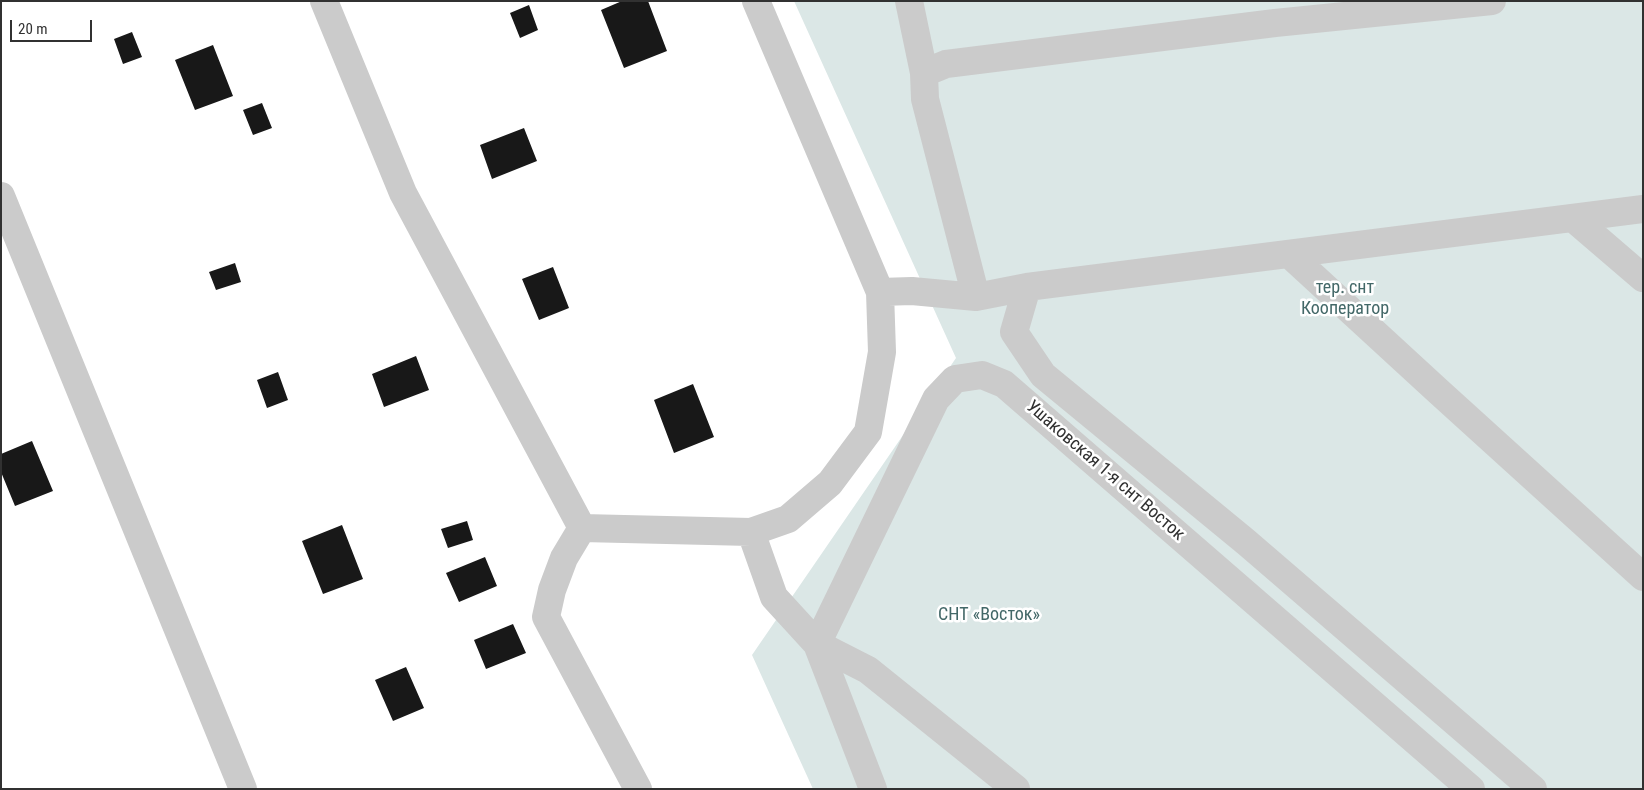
<!DOCTYPE html>
<meta charset="utf-8">
<style>
body{margin:0}
#map{position:relative;width:1644px;height:790px;overflow:hidden;background:#fff;font-family:"Roboto Condensed",sans-serif}
canvas{display:block}
.frame{position:absolute;inset:0;border:2px solid #313131;pointer-events:none}
.scale{position:absolute;left:10px;top:20px;width:82px;height:22px;box-sizing:border-box;border:2px solid #313131;border-top:0;padding-left:6px;font-size:15px;line-height:18px;white-space:nowrap;color:#313131;-webkit-text-stroke:4px #fff;paint-order:stroke}
</style>
<div id="map">
<canvas width="1644" height="790"></canvas>
<div class="frame"></div>
<div class="scale">20 m</div>
</div>
<script>
const g = document.querySelector('canvas').getContext('2d');
g.lineJoin = 'round';
function fillPath(path, color) {
  g.fillStyle = color;
  g.fill(path, 'evenodd');
}
function toPath(rows) {
  const path = new Path2D();
  for (const r of rows) {
    path.moveTo(r[0], r[1]);
    for (let i = 2; i < r.length; i += 2) path.lineTo(r[i], r[i + 1]);
  }
  return path;
}
function strokePath(path, color, width, dash) {
  g.strokeStyle = color;
  g.lineWidth = width;
  g.lineCap = dash ? 'butt' : 'round';
  g.setLineDash(dash || []);
  g.stroke(path);
}
function write(font, color, halo, rows, align = 'center') {
  g.font = font + ' "Roboto Condensed",sans-serif';
  g.lineWidth = 5;
  g.setLineDash([]);
  g.textBaseline = 'middle';
  g.strokeStyle = halo;
  g.fillStyle = color;
  for (const [text, x, y, turn = 0] of rows) {
    g.save();
    g.translate(x, y);
    g.rotate((+turn || 0) * Math.PI / 180);
    g.textAlign = isNaN(turn) ? turn : align;
    if (halo) g.strokeText(text, 0, 0);
    g.fillText(text, 0, 0);
    g.restore();
  }
}
fillPath(toPath([
 [794,1,1643,1,1643,789,813,789,752,655,956,358]
]), '#dbe7e6');
fillPath(toPath([
 [622,1,648,1,667,51,624,68,601,10],
 [529,5,538,30,520,38,510,13],
 [132,32,142,57,123,64,114,39],
 [213,45,233,96,195,110,175,60],
 [262,103,272,128,253,135,243,110],
 [524,128,537,161,492,179,480,145],
 [235,263,241,282,216,290,209,272],
 [553,267,569,308,539,320,522,279],
 [416,356,429,390,384,407,372,374],
 [278,372,288,400,267,408,257,380],
 [693,384,714,437,674,453,654,400],
 [32,441,53,491,15,506,1,472,1,454],
 [467,521,473,540,448,548,441,529],
 [342,525,363,579,323,594,302,541],
 [485,557,497,586,459,602,446,573],
 [513,624,526,653,486,669,474,640],
 [406,667,424,708,393,721,375,680]
]), '#181818');
strokePath(toPath([
 [324,1,403,193,582,528],
 [909,1,924,73],
 [1,196,243,789],
 [1573,218,1643,278],
 [1290,255,1438,391,1643,577],
 [1027,287,1014,332,1043,375,1246,542,1533,789],
 [880,292,912,291,976,297,1027,287,1643,209],
 [976,297,925,99,924,73,946,64,1275,23,1492,1],
 [751,532,774,597,817,644,868,670,1016,789],
 [638,789,546,617,552,590,564,558,582,528,751,532,788,519,830,483,868,432,882,352,880,292,756,1],
 [873,789,817,644,936,399,955,379,982,375,1004,384,1471,789]
]), '#cbcbcb', 28);
write('18px', '#436868', '#fff', [
 ["тер. снт",1345,288],
 ["Кооператор",1345,309],
 ["СНТ «Восток»",989,615]
]);
write('18px', '#313131', '#fff', [
 ["Ушаковская 1-я снт Восток",1105,471,41]
]);
</script>
